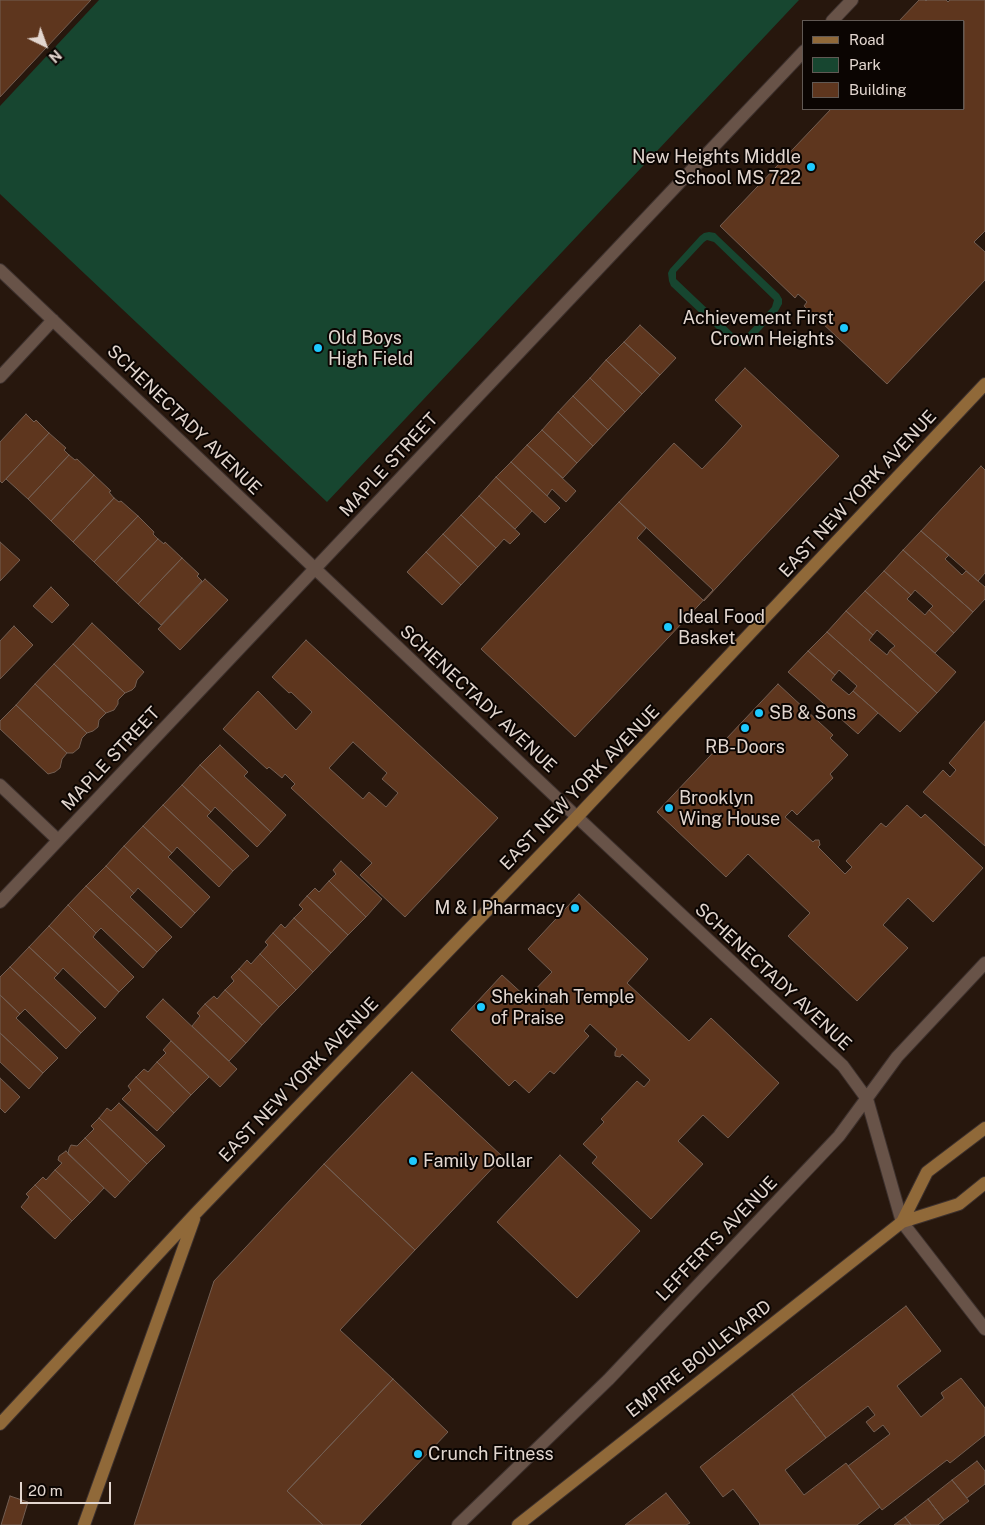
<!DOCTYPE html>
<style>
body{margin:0}
#map{position:relative;width:985px;height:1525px;overflow:hidden;background:#27170d;font-family:"Public Sans",sans-serif}
canvas{display:block}
.legend{position:absolute;left:802px;top:20px;width:162px;height:90px;box-sizing:border-box;background:#0b0502;border:1px solid #615954;margin:0;padding:6px 9px;list-style:none;font-size:15px;color:#e2d6cf}
.legend li{display:flex;align-items:center;gap:10px;height:25px}
.legend b{width:25px;border:1px solid #615954}
.north{position:absolute;left:20px;top:20px;width:50px;height:50px;-webkit-text-stroke:4px #0b0502;paint-order:stroke;rotate:138deg;font-size:14px;font-weight:700;line-height:20px;text-align:center;color:#e2d6cf}
.north::after{content:'';display:block;margin:auto;width:18px;height:22px;background:#e2d6cf;clip-path:polygon(50% 0,100% 100%,50% 72%,0 100%)}
.scale{position:absolute;left:20px;top:1482px;width:91px;height:22px;box-sizing:border-box;border:2px solid #e2d6cf;border-top:0;padding-left:6px;font-size:15px;line-height:18px;white-space:nowrap;color:#e2d6cf;-webkit-text-stroke:4px #0b0502;paint-order:stroke}
</style>
<div id="map">
<canvas width="985" height="1525"></canvas>
<ul class="legend">
<li><b style="height:6px;background:#906939"></b>Road</li>
<li><b style="height:14px;background:#174630"></b>Park</li>
<li><b style="height:14px;background:#5e361e"></b>Building</li>
</ul>
<div class="north">N</div>
<div class="scale">20 m</div>
</div>
<script>
const g = document.querySelector('canvas').getContext('2d');
g.lineJoin = 'round';
function fillPath(path, color) {
  g.fillStyle = color;
  g.fill(path, 'evenodd');
}
function toPath(rows) {
  const path = new Path2D();
  for (const r of rows) {
    path.moveTo(r[0], r[1]);
    for (let i = 2; i < r.length; i += 2) path.lineTo(r[i], r[i + 1]);
  }
  return path;
}
function strokePath(path, color, width, dash) {
  g.strokeStyle = color;
  g.lineWidth = width;
  g.lineCap = dash ? 'butt' : 'round';
  g.setLineDash(dash || []);
  g.stroke(path);
}
function write(font, color, halo, rows, align = 'center') {
  g.font = font + ' "Public Sans",sans-serif';
  g.lineWidth = 4;
  g.setLineDash([]);
  g.textBaseline = 'middle';
  g.strokeStyle = halo;
  g.fillStyle = color;
  for (const [text, x, y, turn = 0] of rows) {
    g.save();
    g.translate(x, y);
    g.rotate((+turn || 0) * Math.PI / 180);
    g.textAlign = isNaN(turn) ? turn : align;
    if (halo) g.strokeText(text, 0, 0);
    g.fillText(text, 0, 0);
    g.restore();
  }
}
fillPath(toPath([
 [99,0,799,0,327,502,0,194,0,106],
 [709,232,715,233,719,237,779,294,782,299,782,304,778,311,749,343,745,345,740,346,732,343,671,286,669,281,668,273,670,269,700,236,704,233],
 [707,240,714,242,774,300,772,307,745,336,742,337,736,336,676,279,676,272,704,242]
]), '#174630');
const building = toPath([
 [0,0,91,0,0,97,0,0],
 [919,0,925,0,926,1,927,0,946,0,948,2,950,0,985,0,985,231,974,242,985,252,985,280,887,384,804,306,807,302,798,294,795,298,720,226,831,109,964,109,964,21,899,21,919,0],
 [640,325,676,358,660,375,624,342,640,325],
 [624,342,660,375,642,394,606,360,624,342],
 [606,360,642,394,625,412,590,378,606,360],
 [745,368,839,456,704,601,637,538,646,528,619,502,674,443,702,469,724,446,742,426,715,400,745,368],
 [590,378,625,412,608,430,573,396,590,378],
 [573,396,608,430,593,446,558,412,573,396],
 [558,412,593,446,577,463,542,430,558,412],
 [26,414,34,422,36,420,49,433,2,483,0,481,0,442,26,414],
 [542,430,577,463,563,478,527,445,542,430],
 [49,433,66,448,64,450,69,455,28,499,6,479,49,433],
 [527,445,576,491,566,502,552,489,547,496,511,462,527,445],
 [69,455,75,460,77,459,94,475,51,521,28,499,69,455],
 [511,462,560,508,545,523,496,477,511,462],
 [981,466,985,470,985,573,978,581,921,531,981,466],
 [94,475,111,491,109,492,114,498,73,542,51,521,94,475],
 [496,477,532,511,515,529,479,496,496,477],
 [479,496,520,534,510,544,504,539,496,548,461,515,479,496],
 [114,498,119,502,121,501,138,516,94,562,73,542,114,498],
 [619,502,713,590,575,737,481,649,619,502],
 [461,515,496,548,478,567,443,534,461,515],
 [138,516,154,532,153,534,158,539,116,583,94,562,138,516],
 [921,531,949,555,945,559,962,575,966,571,985,587,985,599,973,612,903,550,921,531],
 [443,534,478,567,461,585,426,552,443,534],
 [158,539,164,544,165,542,182,558,138,604,116,583,158,539],
 [0,542,20,560,0,581,0,542],
 [903,550,973,612,954,633,929,610,933,606,915,590,911,595,884,571,903,550],
 [426,552,461,585,442,605,407,572,426,552],
 [182,558,199,574,197,576,202,581,161,625,138,604,182,558],
 [884,571,911,595,907,599,925,615,929,610,954,633,935,653,865,591,884,571],
 [205,579,228,600,180,650,158,629,205,579],
 [51,587,69,605,52,623,33,606,51,587],
 [865,591,956,672,937,693,890,650,895,646,877,630,873,635,846,611,865,591],
 [846,611,873,635,869,640,887,655,890,650,937,693,918,713,827,632,846,611],
 [92,623,144,672,137,680,135,687,132,690,125,693,73,644,92,623],
 [14,626,33,645,0,679,0,641,14,626],
 [827,632,918,713,900,732,853,691,857,686,839,670,835,675,808,651,827,632],
 [306,640,498,818,405,917,360,875,372,863,291,788,295,784,285,774,282,778,269,767,267,769,223,729,258,691,296,730,312,712,291,692,289,693,272,677,306,640],
 [353,742,387,773,382,779,398,793,386,807,369,792,363,799,329,768,353,742],
 [73,644,125,693,118,700,118,704,114,710,106,713,54,664,73,644],
 [808,651,835,675,831,680,849,695,853,691,878,713,858,734,788,672,808,651],
 [54,664,106,713,99,720,98,727,93,731,87,733,35,684,54,664],
 [35,684,87,733,82,738,79,748,73,753,67,753,16,705,35,684],
 [778,684,833,735,830,738,848,755,830,774,833,778,797,815,792,810,785,817,813,842,815,840,819,840,820,845,818,847,845,874,852,867,846,861,881,823,886,827,907,805,921,818,925,814,983,868,933,922,908,898,883,925,908,948,857,1001,788,936,810,913,748,854,726,877,657,812,778,684],
 [16,705,67,753,62,759,60,768,55,772,48,774,0,729,0,721,16,705],
 [985,721,985,846,923,792,943,770,950,777,956,770,949,763,985,721],
 [220,745,248,772,244,776,286,815,271,832,200,765,220,745],
 [200,765,271,832,257,847,215,807,211,812,182,785,200,765],
 [182,785,211,812,207,816,249,856,233,871,163,805,182,785],
 [163,805,233,871,219,887,177,847,172,853,143,826,163,805],
 [143,826,172,853,168,857,210,897,195,913,124,846,143,826],
 [124,846,195,913,181,928,138,888,134,893,106,866,124,846],
 [341,861,382,899,366,917,329,881,336,874,333,870,341,861],
 [106,866,134,893,130,897,172,937,157,952,86,886,106,866],
 [329,881,366,917,348,935,307,896,315,888,319,892,329,881],
 [86,886,157,952,143,968,101,928,96,933,68,905,86,886],
 [579,894,648,959,627,983,689,1041,711,1018,779,1083,728,1138,703,1115,678,1141,703,1164,651,1219,592,1163,597,1157,583,1144,604,1122,601,1119,637,1081,644,1087,650,1080,622,1054,620,1057,615,1056,615,1052,617,1049,590,1024,584,1031,589,1036,554,1074,550,1071,529,1093,515,1080,509,1086,451,1030,502,975,527,998,552,972,528,949,579,894],
 [307,896,348,935,331,953,294,918,303,909,299,905,307,896],
 [68,905,96,933,93,937,134,977,119,992,49,926,68,905],
 [294,918,331,953,313,972,273,933,281,924,285,928,294,918],
 [49,926,119,992,105,1008,63,968,58,974,29,947,49,926],
 [273,933,313,972,296,990,260,954,268,945,265,942,273,933],
 [29,947,58,974,54,978,96,1018,81,1033,10,967,29,947],
 [260,954,296,990,279,1007,239,969,247,960,251,964,260,954],
 [10,967,81,1033,66,1049,25,1009,20,1014,0,995,0,977,10,967],
 [239,969,279,1007,262,1025,225,990,234,981,231,977,239,969],
 [225,990,262,1025,246,1043,205,1004,214,996,217,999,225,990],
 [0,995,20,1014,16,1018,58,1058,43,1073,0,1033,0,995],
 [163,999,237,1069,220,1087,146,1017,163,999],
 [205,1004,246,1043,229,1061,192,1026,200,1016,197,1013,205,1004],
 [0,1033,43,1073,29,1089,0,1062,0,1033],
 [171,1041,209,1077,191,1095,157,1062,166,1053,163,1050,171,1041],
 [157,1062,191,1095,174,1113,136,1077,144,1069,148,1072,157,1062],
 [412,1072,503,1157,415,1250,324,1164,412,1072],
 [136,1077,174,1113,157,1131,122,1099,131,1090,128,1086,136,1077],
 [0,1078,20,1097,5,1113,0,1108,0,1078],
 [119,1103,165,1146,147,1164,99,1118,107,1108,111,1111,119,1103],
 [99,1118,147,1164,130,1182,85,1138,94,1129,91,1126,99,1118],
 [85,1138,130,1182,115,1198,68,1154,69,1149,71,1145,77,1146,85,1138],
 [66,1151,104,1188,90,1203,55,1170,62,1163,58,1160,59,1156,66,1151],
 [560,1155,640,1231,577,1298,497,1222,560,1155],
 [324,1164,415,1250,340,1330,393,1379,287,1491,323,1525,134,1525,214,1281,324,1164],
 [55,1170,90,1203,72,1221,35,1185,43,1177,46,1180,55,1170],
 [35,1185,72,1221,55,1239,21,1207,29,1197,26,1194,35,1185],
 [906,1306,941,1351,897,1386,921,1417,944,1398,941,1393,961,1378,985,1408,985,1435,950,1463,947,1460,882,1510,848,1466,890,1434,883,1425,874,1432,866,1422,875,1415,868,1406,826,1438,792,1394,906,1306],
 [393,1379,448,1432,360,1525,323,1525,287,1491,393,1379],
 [792,1394,826,1438,785,1470,804,1495,846,1463,880,1507,857,1525,759,1525,760,1524,733,1489,723,1497,700,1467,792,1394],
 [977,1461,985,1471,985,1484,967,1498,952,1480,977,1461],
 [952,1480,969,1501,944,1520,928,1499,952,1480],
 [666,1493,690,1523,686,1525,625,1525,666,1493],
 [10,1496,28,1502,21,1525,1,1525,10,1496],
 [928,1499,944,1520,938,1525,911,1525,905,1517,928,1499],
 [905,1517,911,1525,894,1525,905,1517]
]);
fillPath(building, '#5e361e');
strokePath(building, '#735e52', 1);
const street = toPath([
 [832,21,852,0],
 [0,270,577,817,843,1066,867,1099,902,1222,985,1329],
 [0,377,53,320],
 [0,785,58,840],
 [0,902,804,51],
 [458,1525,608,1380,839,1136,897,1057,985,963]
]);
const secondary = toPath([
 [902,1222,927,1172,985,1128],
 [0,1424,196,1213,577,817,985,384],
 [84,1525,194,1219],
 [518,1525,902,1222,959,1204,985,1183]
]);
strokePath(street, '#3d312e', 14);
strokePath(secondary, '#3d312e', 14);
strokePath(street, '#685348', 12);
strokePath(secondary, '#906939', 12);
for (const [x, y, r, color] of [
 [811,167,5,"#1ec9fd"],
 [844,328,5,"#1ec9fd"],
 [318,348,5,"#1ec9fd"],
 [668,627,5,"#1ec9fd"],
 [759,713,5,"#1ec9fd"],
 [745,728,5,"#1ec9fd"],
 [669,808,5,"#1ec9fd"],
 [575,908,5,"#1ec9fd"],
 [481,1007,5,"#1ec9fd"],
 [413,1161,5,"#1ec9fd"],
 [418,1454,5,"#1ec9fd"]
]) {
  const dot = new Path2D();
  dot.arc(x, y, r, 0, 2 * Math.PI);
  g.fillStyle = color;
  g.fill(dot);
  strokePath(dot, '#0b0502', 2);
}
write('18px', '#e2d6cf', '#0b0502', [
 ["New Heights Middle",801,157,"right"],
 ["School MS 722",801,178,"right"],
 ["Achievement First",834,318,"right"],
 ["Crown Heights",834,339,"right"],
 ["Old Boys",328,338],
 ["High Field",328,359],
 ["Ideal Food",678,617],
 ["Basket",678,638],
 ["SB & Sons",769,713],
 ["RB-Doors",745,747,"center"],
 ["Brooklyn",679,798],
 ["Wing House",679,819],
 ["M & I Pharmacy",565,908,"right"],
 ["Shekinah Temple",491,997],
 ["of Praise",491,1018],
 ["Family Dollar",423,1161],
 ["Crunch Fitness",428,1454]
], 'left');
write('18px', '#e2d6cf', '#0b0502', [
 ["SCHENECTADY AVENUE",184,420,44],
 ["MAPLE STREET",389,465,-47],
 ["EAST NEW YORK AVENUE",858,494,-47],
 ["SCHENECTADY AVENUE",478,699,43],
 ["MAPLE STREET",111,759,-47],
 ["EAST NEW YORK AVENUE",580,788,-46],
 ["SCHENECTADY AVENUE",773,977,43],
 ["EAST NEW YORK AVENUE",299,1080,-46],
 ["LEFFERTS AVENUE",717,1239,-46],
 ["EMPIRE BOULEVARD",699,1359,-38]
]);
</script>
